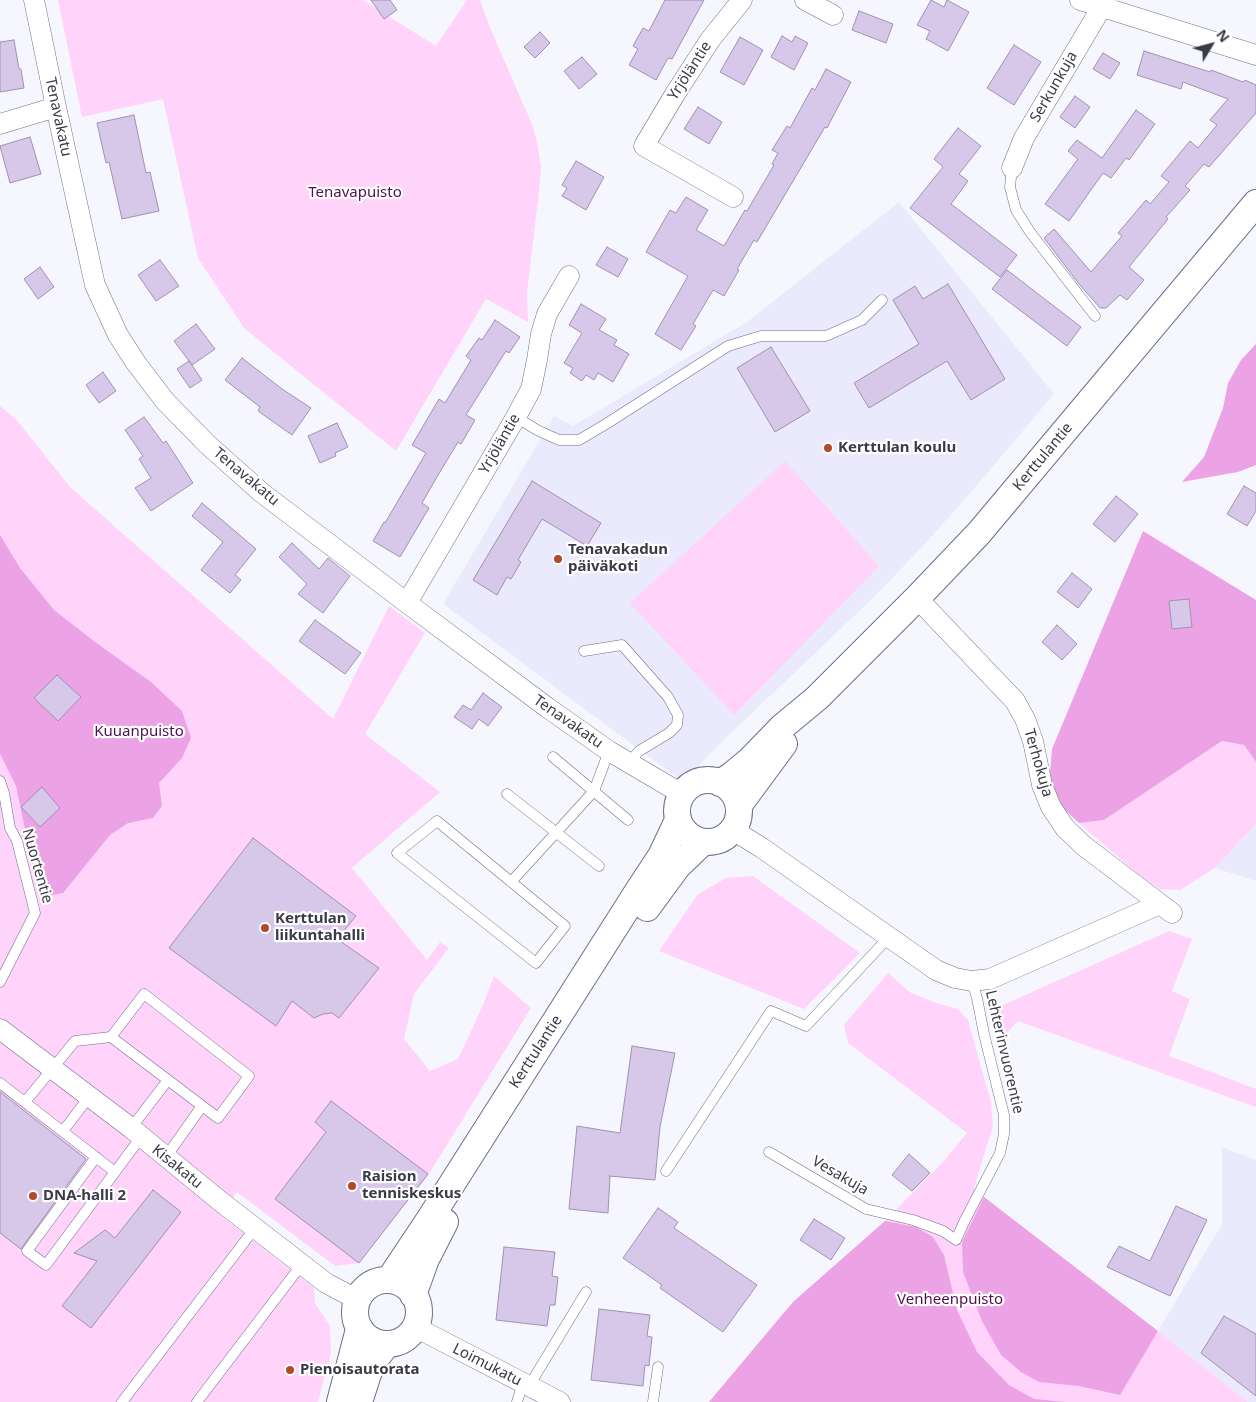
<!DOCTYPE html>
<meta charset="utf-8">
<style>
body{margin:0}
#map{position:relative;width:1256px;height:1402px;overflow:hidden;background:#f6f7fe;font-family:"Noto Sans",sans-serif}
canvas{display:block}
.north{position:absolute;left:1186px;top:20px;width:50px;height:50px;-webkit-text-stroke:4px #fff;paint-order:stroke;rotate:53deg;font-size:14px;font-weight:700;line-height:20px;text-align:center;color:#3a3a48}
.north::after{content:'';display:block;margin:auto;width:18px;height:22px;background:#3a3a48;clip-path:polygon(50% 0,100% 100%,50% 72%,0 100%)}
</style>
<div id="map">
<canvas width="1256" height="1402"></canvas>
<div class="north">N</div>
</div>
<script>
const g = document.querySelector('canvas').getContext('2d');
g.lineJoin = 'round';
function fillPath(path, color) {
  g.fillStyle = color;
  g.fill(path, 'evenodd');
}
function toPath(rows) {
  const path = new Path2D();
  for (const r of rows) {
    if (r.length === 3) {
      path.moveTo(r[0] + r[2], r[1]);
      path.arc(r[0], r[1], r[2], 0, 2 * Math.PI);
      continue;
    }
    path.moveTo(r[0], r[1]);
    for (let i = 2; i < r.length; i += 2) path.lineTo(r[i], r[i + 1]);
  }
  return path;
}
function strokePath(path, color, width, dash) {
  g.strokeStyle = color;
  g.lineWidth = width;
  g.lineCap = dash ? 'butt' : 'round';
  g.setLineDash(dash || []);
  g.stroke(path);
}
function write(font, color, halo, rows, align = 'center') {
  g.font = font + ' "Noto Sans",sans-serif';
  g.lineWidth = 4.5;
  g.setLineDash([]);
  g.textBaseline = 'middle';
  g.strokeStyle = halo;
  g.fillStyle = color;
  for (const [text, x, y, turn = 0] of rows) {
    g.save();
    g.translate(x, y);
    g.rotate((+turn || 0) * Math.PI / 180);
    g.textAlign = isNaN(turn) ? turn : align;
    if (halo) g.strokeText(text, 0, 0);
    g.fillText(text, 0, 0);
    g.restore();
  }
}
fillPath(toPath([
 [899,202,1054,394,967,497,922,547,875,596,730,734,683,782,443,604,554,416,573,426,747,322],
 [1256,824,1256,881,1215,868],
 [1222,1147,1256,1160,1256,1402,1248,1402,1158,1331,1222,1224]
]), '#eaeafc');
fillPath(toPath([
 [58,0,363,0,436,46,467,0,480,0,489,25,533,127,538,147,541,167,539,191,527,293,528,322,486,299,396,451,244,328,198,258,163,99,82,117],
 [0,406,16,419,70,487,333,719,389,606,425,633,365,734,440,792,352,868,427,960,440,942,449,948,414,994,404,1039,430,1071,458,1059,483,1005,494,976,531,1008,429,1174,359,1263,335,1266,237,1192,219,1214,314,1288,315,1303,330,1326,331,1353,318,1402,0,1402],
 [785,461,879,566,734,715,630,603],
 [1222,741,1244,745,1256,762,1256,824,1215,868,1180,890,1159,889,1138,874,1079,823,1104,820],
 [753,876,860,953,804,1009,659,951,698,894,726,878],
 [1169,931,1192,939,1172,991,1190,999,1169,1056,1256,1089,1256,1107,1018,1021,1006,1034,996,1008],
 [888,973,911,993,936,1003,958,1009,968,1020,991,1102,993,1126,974,1188,984,1197,1158,1331,1248,1402,709,1402,793,1302,885,1221,941,1164,967,1133,848,1043,844,1025]
]), '#ffd3fa');
fillPath(toPath([
 [1256,344,1256,465,1238,472,1182,482,1204,457,1223,408,1228,383,1241,360],
 [1143,531,1256,600,1256,762,1244,745,1222,741,1104,820,1079,823,1064,809,1049,785,1052,749],
 [0,535,20,568,54,610,95,642,151,682,182,711,191,738,182,758,159,783,162,806,153,818,128,823,110,835,63,893,47,896,37,887,16,786,0,754],
 [984,1197,1158,1331,1120,1395,1079,1386,1039,1382,1021,1372,1001,1355,982,1321,963,1272,962,1242],
 [885,1221,916,1227,933,1237,944,1255,957,1310,977,1352,1009,1385,1034,1399,1066,1402,709,1402,793,1302]
]), '#eca3e6');
const building = toPath([
 [371,0,390,0,397,10,384,19,371,0],
 [665,0,704,0,672,59,668,58,656,80,629,65,638,49,633,46,643,28,649,31,665,0],
 [931,0,944,7,947,0,969,12,948,51,926,39,930,31,917,25,931,0],
 [859,11,893,24,886,43,852,30,859,11],
 [540,32,550,43,535,58,524,47,540,32],
 [782,36,792,42,795,36,808,43,794,70,771,57,782,36],
 [740,37,763,50,744,85,720,72,740,37],
 [14,40,19,69,21,69,24,88,0,92,0,42,14,40],
 [1014,45,1041,62,1014,105,987,88,1014,45],
 [1144,51,1210,72,1211,70,1243,82,1245,80,1256,85,1256,113,1209,167,1204,164,1185,186,1190,190,1166,217,1168,219,1129,267,1144,280,1127,300,1120,295,1106,308,1100,308,1079,284,1044,238,1054,229,1091,272,1122,236,1118,233,1146,200,1150,204,1169,182,1161,176,1190,141,1198,148,1217,125,1210,120,1228,99,1183,82,1181,89,1137,75,1144,51],
 [1103,53,1120,63,1110,79,1093,69,1103,53],
 [582,57,597,74,579,89,564,71,582,57],
 [826,69,851,82,827,128,825,127,757,242,754,240,737,269,739,270,724,296,713,290,693,324,696,326,681,350,655,334,688,276,646,252,670,210,676,213,686,197,708,210,696,230,724,246,745,210,747,211,774,165,772,164,778,153,772,150,787,126,790,128,812,88,815,90,826,69],
 [1075,96,1090,107,1075,128,1060,117,1075,96],
 [698,107,722,122,709,144,684,129,698,107],
 [1136,110,1155,124,1129,160,1126,158,1111,178,1103,173,1069,221,1045,204,1078,159,1068,151,1077,140,1102,158,1136,110],
 [134,115,146,173,150,172,159,211,122,219,109,162,106,163,97,123,134,115],
 [958,128,981,146,959,174,968,181,951,204,1017,255,1000,277,910,208,943,167,934,159,958,128],
 [30,137,41,174,10,183,0,146,30,137],
 [576,161,604,177,586,210,562,196,567,188,562,185,576,161],
 [607,247,628,259,618,277,596,265,607,247],
 [160,260,179,286,156,301,138,275,160,260],
 [40,267,54,287,38,299,24,279,40,267],
 [1007,270,1081,327,1067,346,992,289,1007,270],
 [948,284,1005,379,971,400,947,361,869,408,854,383,919,344,893,300,915,286,923,299,948,284],
 [581,304,606,319,599,330,617,340,614,345,629,354,613,382,598,373,594,380,586,375,582,381,570,373,573,368,564,363,582,333,569,325,581,304],
 [495,320,520,337,509,353,506,351,466,415,475,420,461,444,458,442,434,482,422,503,429,508,400,557,373,541,384,522,385,523,426,453,412,445,439,399,445,403,471,360,466,356,479,338,482,340,495,320],
 [196,324,215,349,192,365,174,341,196,324],
 [771,347,810,411,775,432,737,368,771,347],
 [242,358,282,389,311,408,292,435,258,411,260,407,225,380,242,358],
 [189,361,202,380,190,388,177,369,189,361],
 [103,372,116,391,99,403,86,385,103,372],
 [144,417,163,443,166,441,193,483,151,511,135,488,151,478,139,459,143,456,125,430,144,417],
 [337,423,348,447,335,453,336,456,320,463,308,436,337,423],
 [532,481,601,523,587,546,542,519,518,560,521,562,511,579,507,577,497,595,473,580,532,481],
 [1244,486,1256,493,1256,511,1247,526,1227,514,1244,486],
 [1116,496,1138,514,1115,542,1093,524,1116,496],
 [202,503,256,549,235,575,241,580,230,593,201,570,223,542,192,516,202,503],
 [292,543,319,569,328,558,350,576,323,613,298,594,307,584,279,557,292,543],
 [1072,573,1092,589,1078,608,1057,592,1072,573],
 [1189,599,1192,627,1172,629,1169,601,1189,599],
 [315,620,361,653,345,674,299,641,315,620],
 [1057,625,1077,644,1062,660,1042,642,1057,625],
 [57,675,81,697,58,721,34,698,57,675],
 [483,693,502,707,488,726,479,719,472,729,454,717,463,705,471,710,483,693],
 [42,787,60,808,40,827,21,807,42,787],
 [253,838,356,916,337,939,379,968,339,1018,332,1013,323,1014,314,1018,292,1001,276,1026,169,948,253,838],
 [632,1046,675,1053,660,1127,655,1180,609,1176,610,1176,608,1213,569,1209,577,1126,620,1133,632,1046],
 [0,1092,86,1159,21,1249,0,1233,0,1092],
 [331,1101,428,1174,359,1263,275,1199,326,1132,315,1122,331,1101],
 [909,1154,930,1173,912,1191,892,1175,909,1154],
 [153,1190,181,1212,91,1328,62,1306,97,1261,74,1253,105,1230,115,1238,153,1190],
 [1176,1206,1207,1220,1170,1296,1107,1267,1119,1246,1150,1261,1176,1206],
 [658,1208,678,1222,674,1228,757,1285,723,1332,660,1288,662,1285,623,1258,658,1208],
 [814,1219,845,1238,831,1260,800,1240,814,1219],
 [504,1247,555,1252,552,1276,558,1277,555,1305,550,1305,547,1326,496,1320,504,1247],
 [599,1309,650,1315,647,1336,652,1337,649,1366,645,1365,643,1386,591,1380,599,1309],
 [1224,1316,1256,1334,1256,1396,1201,1353,1224,1316]
]);
fillPath(building, '#d7c8e9');
strokePath(building, '#a091b1', 1);
const service = toPath([
 [1012,168,1010,187,1016,210,1030,232,1095,316],
 [516,417,537,430,559,440,579,440,606,424,728,346,761,336,826,336,862,320,882,300],
 [584,651,622,645,668,697,678,715,677,725,669,733,639,751,628,764],
 [553,757,628,820],
 [0,781,4,793,10,828,17,841,35,913,0,982],
 [507,794,599,866],
 [437,821,565,926,536,963,397,853,437,821],
 [511,882,594,791,609,751],
 [0,1083,115,1172],
 [25,1102,75,1041,111,1037],
 [131,1128,168,1080,218,1118,249,1076,144,994,111,1037,168,1080],
 [63,1131,89,1097],
 [769,1152,866,1209,913,1220,943,1231,956,1240,965,1220,1000,1153,1004,1134,1004,1115,984,1034,977,998,972,981],
 [96,1157,27,1251,46,1265,141,1137],
 [166,1157,202,1106],
 [666,1171,771,1011,806,1026,889,937],
 [529,1386,586,1292],
 [122,1402,255,1228],
 [197,1402,302,1264],
 [517,1402,523,1383],
 [653,1402,658,1367]
]);
const minor = toPath([
 [34,0,56,107,95,285,118,335,136,363,165,401,207,444,262,493,407,603,548,708,609,751,682,794],
 [805,0,833,15],
 [1080,0,1256,55],
 [0,124,56,107],
 [1012,168,1024,138,1106,0],
 [733,197,644,146,675,94,710,40,742,0],
 [917,598,1015,701,1025,719,1033,741,1042,785,1051,807,1065,828,1084,846,1172,913],
 [407,603,516,417,531,389,537,360,541,334,547,314,569,276],
 [733,830,762,848,936,970,955,978,972,981,990,979,1160,904],
 [0,1029,131,1128,220,1201,326,1283,358,1300],
 [415,1327,560,1402]
]);
const tertiary = toPath([
 [708,811,31],
 [720,783,732,775,750,760,782,727,817,698,917,598,979,533,1256,203],
 [739,805,784,744],
 [647,908,677,867,703,842],
 [389,1280,429,1220,638,891,661,856,678,820],
 [387,1312,32],
 [413,1295,426,1259,445,1222],
 [340,1402,359,1329],
 [359,1402,368,1374,373,1362,387,1344]
]);
strokePath(service, '#6c6d8c', 11);
strokePath(minor, '#6c6d8c', 21);
strokePath(tertiary, '#6c6d8c', 28);
strokePath(service, '#fff', 10);
strokePath(minor, '#fff', 20);
strokePath(tertiary, '#fff', 26);
for (const [x, y, r, color] of [
 [828,448,5,"#b24a28"],
 [558,559,5,"#b24a28"],
 [265,928,5,"#b24a28"],
 [352,1186,5,"#b24a28"],
 [33,1196,5,"#b24a28"],
 [290,1370,5,"#b24a28"]
]) {
  const dot = new Path2D();
  dot.arc(x, y, r, 0, 2 * Math.PI);
  g.fillStyle = color;
  g.fill(dot);
  strokePath(dot, '#fff', 2);
}
write('15px', '#3a3a48', '#fff', [
 ["Yrjöläntie",690,71,-57],
 ["Serkunkuja",1054,87,-60],
 ["Tenavakatu",58,117,78],
 ["Yrjöläntie",500,444,-60],
 ["Kerttulantie",1043,457,-50],
 ["Tenavakatu",246,477,40],
 ["Tenavakatu",568,722,35],
 ["Terhokuja",1038,763,74],
 ["Nuortentie",37,866,74],
 ["Kerttulantie",536,1052,-57],
 ["Lehterinvuorentie",1004,1052,77],
 ["Kisakatu",177,1167,39],
 ["Vesakuja",840,1176,30],
 ["Loimukatu",487,1365,27]
]);
write('15px', '#51114f', '#fff', [
 ["Tenavapuisto",355,193],
 ["Kuuanpuisto",139,732],
 ["Venheenpuisto",950,1300]
]);
write('bold 15px', '#3a3a48', '#fff', [
 ["Kerttulan koulu",838,448],
 ["Tenavakadun",568,550],
 ["päiväkoti",568,567],
 ["Kerttulan",275,919],
 ["liikuntahalli",275,936],
 ["Raision",362,1177],
 ["tenniskeskus",362,1194],
 ["DNA-halli 2",43,1196],
 ["Pienoisautorata",300,1370]
], 'left');
</script>
